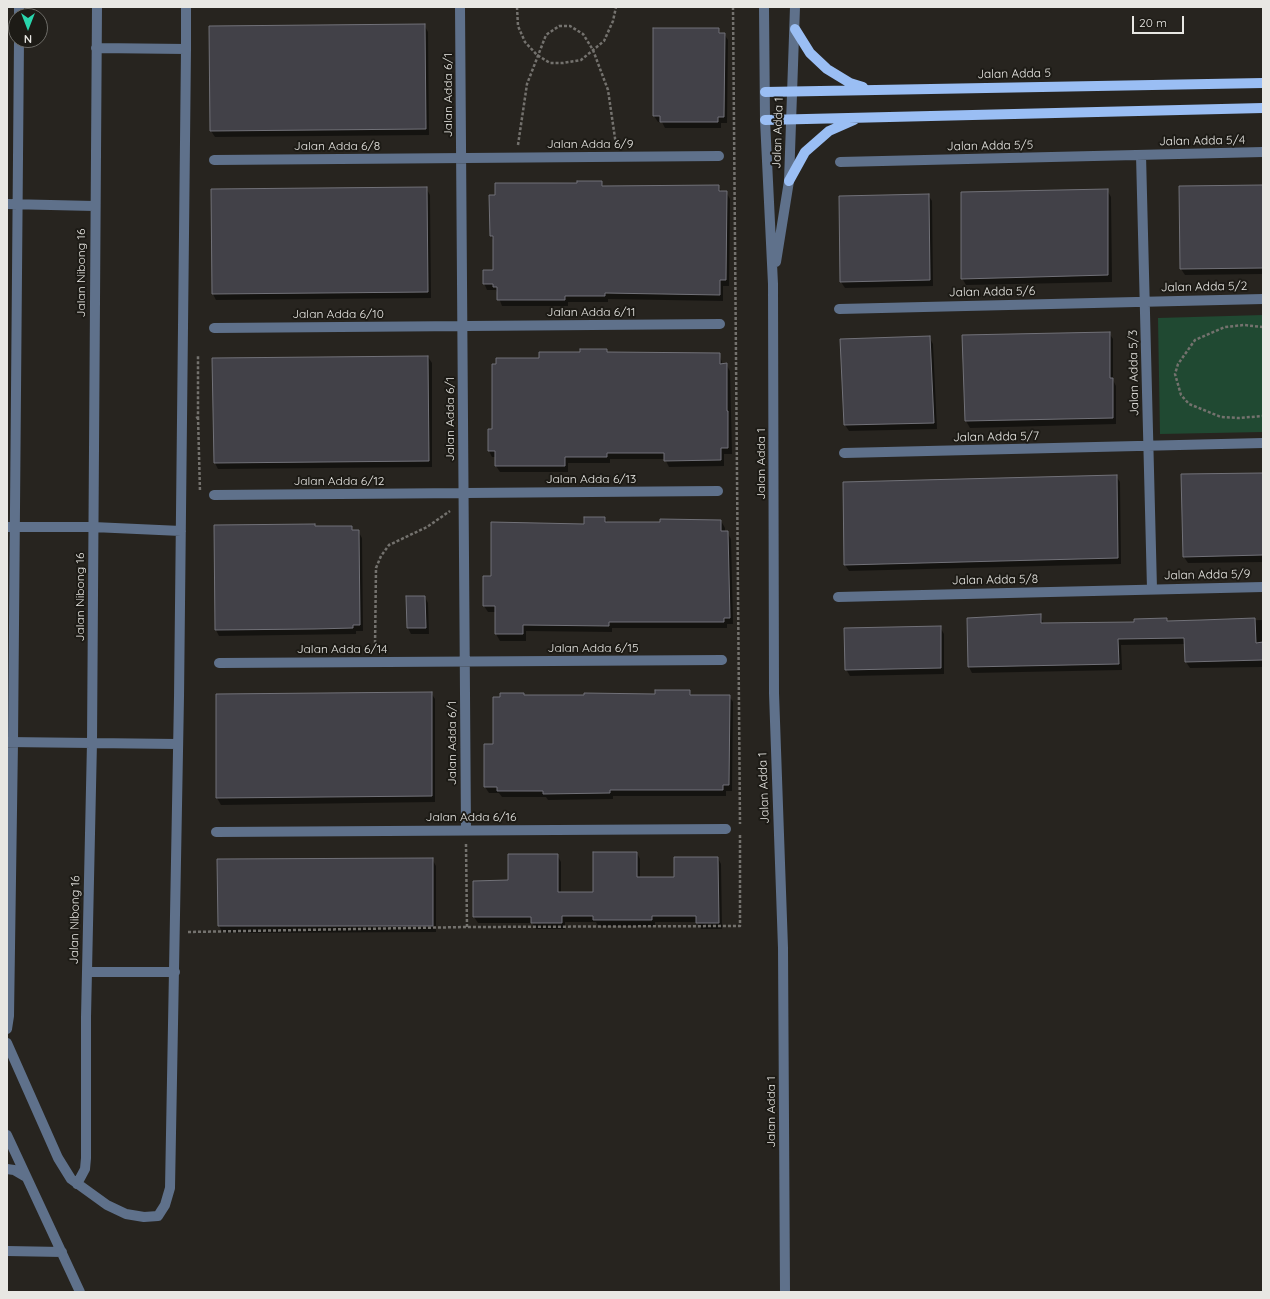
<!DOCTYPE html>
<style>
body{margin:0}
#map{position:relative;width:1270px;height:1299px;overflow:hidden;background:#27241f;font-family:Quicksand,sans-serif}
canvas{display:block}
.frame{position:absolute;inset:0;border:8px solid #e8e7e3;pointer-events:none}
.north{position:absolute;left:8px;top:8px;width:40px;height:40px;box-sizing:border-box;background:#1d1b16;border:1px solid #6e6d68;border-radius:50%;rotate:180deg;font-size:11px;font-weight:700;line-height:16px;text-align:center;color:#e8e7e3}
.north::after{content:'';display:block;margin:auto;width:14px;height:18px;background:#29d5ac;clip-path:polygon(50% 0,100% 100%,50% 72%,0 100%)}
.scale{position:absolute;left:1132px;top:16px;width:52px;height:18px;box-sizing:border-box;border:2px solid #e8e7e3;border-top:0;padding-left:5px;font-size:12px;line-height:14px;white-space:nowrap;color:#e8e7e3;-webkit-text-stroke:3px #1d1b16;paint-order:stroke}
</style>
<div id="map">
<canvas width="1270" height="1299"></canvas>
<div class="frame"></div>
<div class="north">N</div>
<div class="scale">20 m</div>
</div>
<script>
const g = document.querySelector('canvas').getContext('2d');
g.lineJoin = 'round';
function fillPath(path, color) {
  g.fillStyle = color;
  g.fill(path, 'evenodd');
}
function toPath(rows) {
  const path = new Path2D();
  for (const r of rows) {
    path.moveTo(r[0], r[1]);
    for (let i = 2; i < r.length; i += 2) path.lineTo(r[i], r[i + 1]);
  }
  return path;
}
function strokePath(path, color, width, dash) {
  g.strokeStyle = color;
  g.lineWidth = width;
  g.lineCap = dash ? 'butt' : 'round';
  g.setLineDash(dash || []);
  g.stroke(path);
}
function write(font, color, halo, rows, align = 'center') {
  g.font = font + ' Quicksand,sans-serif';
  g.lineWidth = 4;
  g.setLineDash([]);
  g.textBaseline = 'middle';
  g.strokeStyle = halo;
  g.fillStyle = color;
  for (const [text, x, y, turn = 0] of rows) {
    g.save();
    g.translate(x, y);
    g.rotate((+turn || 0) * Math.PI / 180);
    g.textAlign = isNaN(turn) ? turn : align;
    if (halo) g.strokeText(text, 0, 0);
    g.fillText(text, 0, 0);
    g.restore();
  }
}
fillPath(toPath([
 [1263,315,1263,432,1160,434,1158,318]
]), '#204932');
fillPath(toPath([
 [424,25,428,32,429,135,215,137,211,131],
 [654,29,718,29,721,34,724,34,728,40,727,123,721,123,721,128,665,128,662,122,658,122,654,116],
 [601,182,604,187,718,186,722,192,726,192,730,199,729,286,723,286,723,301,608,299,608,302,568,302,568,306,502,306,496,290,487,290,484,283,494,271,494,242,491,236,490,196,496,196,496,184],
 [1263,186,1263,274,1185,275,1181,269],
 [426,188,430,195,431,298,216,300,213,294],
 [1107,190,1111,197,1112,282,966,285,962,278],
 [928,195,932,201,933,286,845,288,841,282],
 [1109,333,1113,339,1113,380,1116,386,1116,424,970,428,966,421,963,336],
 [929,337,933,344,937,429,849,431,845,425],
 [606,350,608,353,719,354,723,365,726,364,730,371,732,454,724,454,724,466,669,467,665,459,610,459,610,463,568,463,568,472,500,472,496,466,496,457,492,457,489,451,489,430,493,430,540,359],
 [428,357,432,363,432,467,218,469,215,463],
 [1263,474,1263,562,1188,563,1184,557],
 [1116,476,1120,482,1121,564,849,571,845,565],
 [605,518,608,523,721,521,725,528,725,532,727,532,731,539,733,624,727,624,727,628,612,628,612,632,526,631,526,641,500,641,496,634,496,612,488,612,484,606,492,577,585,525],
 [315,527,351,527,354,531,358,531,362,538,363,631,356,631,356,634,219,636,216,630],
 [407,597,425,597,428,603,429,634,411,634,408,628],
 [1040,615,1044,624,1135,623,1167,619,1168,622,1263,620,1263,667,1190,668,1186,662,1186,644,1121,645,1122,670,972,673,969,667,968,619],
 [940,627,944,634,944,674,850,676,846,669],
 [689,691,692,696,729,696,733,702,732,791,726,791,726,796,613,796,613,799,548,800,546,797,502,797,499,793,489,793,485,787,494,745,524,696,656,695],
 [431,693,435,699,435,802,221,805,217,798,217,695],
 [637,853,640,859,640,878,675,878,718,858,721,864,722,929,701,929,697,922,655,922,655,926,598,926,596,922,565,922,565,929,536,929,532,923,478,923,474,917,509,881,557,855,561,862,561,893,594,893],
 [432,859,436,866,436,932,223,933,219,926,218,860]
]), '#0007');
const building = toPath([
 [425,24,426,129,210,131,209,26,425,24],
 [653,28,719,28,719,33,725,33,724,117,718,117,718,122,660,122,660,116,653,116,653,28],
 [577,181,602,181,602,186,719,185,719,191,727,191,726,280,720,280,720,295,605,293,605,296,565,296,565,300,497,300,497,287,493,287,493,284,483,284,483,270,493,270,493,236,490,236,489,195,495,195,495,183,577,183,577,181],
 [1263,185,1263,268,1180,269,1179,186,1263,185],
 [427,187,428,292,212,294,211,189,427,187],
 [1108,189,1108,275,961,279,961,192,1108,189],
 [929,194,930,280,840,282,839,196,929,194],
 [1110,332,1110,378,1113,378,1113,418,965,421,962,335,1110,332],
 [930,336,934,423,844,425,840,339,930,336],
 [580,349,607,349,607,352,720,353,720,364,727,363,727,411,728,411,728,448,721,448,721,460,664,461,664,453,607,453,607,457,565,457,565,466,495,466,495,451,488,451,488,429,492,429,492,364,496,364,496,358,539,358,539,352,580,352,580,349],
 [428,356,429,461,214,463,212,358,428,356],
 [1263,473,1263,555,1183,557,1181,474,1263,473],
 [1117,475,1118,558,844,565,843,482,1117,475],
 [584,517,605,517,605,522,660,522,660,519,721,520,721,531,728,531,730,618,724,618,724,622,609,622,609,626,523,625,523,634,495,634,495,606,483,606,483,576,491,576,491,522,584,524,584,517],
 [315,524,315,526,352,526,352,530,359,530,360,625,353,625,353,628,315,629,215,630,214,525,315,524],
 [406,596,425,596,426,628,407,628,406,596],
 [1041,614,1041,623,1134,622,1134,619,1167,618,1167,621,1201,620,1255,618,1256,643,1263,642,1263,660,1185,662,1184,638,1118,639,1119,664,968,667,967,618,1041,614],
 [941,626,941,668,845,670,844,628,941,626],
 [655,690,690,690,690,695,730,695,729,785,723,785,723,790,610,790,610,793,543,794,543,791,497,791,497,787,484,787,484,744,493,744,493,697,500,697,500,693,524,693,524,695,584,695,584,693,655,694,655,690],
 [432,692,432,796,216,798,216,694,432,692],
 [593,852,637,852,637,877,674,877,674,857,718,857,719,923,696,923,696,916,652,916,652,920,593,920,593,916,562,916,562,923,531,923,531,917,473,917,473,881,508,880,508,854,558,854,558,892,593,892,593,852],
 [433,858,433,926,218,926,217,859,433,858]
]);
fillPath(building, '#424148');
strokePath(building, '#717178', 1);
strokePath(toPath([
 [517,7,518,26,525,42,537,55,550,63,563,63,581,60,604,41,613,21,616,7],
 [733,7,740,824],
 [518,145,527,84,546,35,559,26,570,26,583,34,593,50,608,90,616,145],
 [1263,327,1244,325,1225,327,1195,340,1178,364,1175,374,1181,395,1189,404,1221,417,1239,418,1263,416],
 [198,417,200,492],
 [196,418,198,417,198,356],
 [375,648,376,568,381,556,389,545,427,527,450,511],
 [466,844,467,927],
 [188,932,467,927,740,926,740,833]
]), '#74726e', 2.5, [3, 2]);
strokePath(toPath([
 [19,7,19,16],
 [186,7,186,49],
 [460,7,466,830],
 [764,7,765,120,773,284,774,693,783,948,785,1292],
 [1141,155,1152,589],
 [214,160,719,156],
 [840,162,1263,152],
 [7,204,94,206],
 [776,262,789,181,795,7],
 [839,309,1263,299],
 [214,328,720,324],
 [844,453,1263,443],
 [214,495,718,491],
 [7,527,93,527,181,531],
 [838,597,1263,587],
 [219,663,722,660],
 [7,742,177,744],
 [216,832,726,829],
 [87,972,175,972],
 [7,1029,9,1016,13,742,19,40],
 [7,1043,58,1158,71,1179,107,1205,126,1214,144,1217,158,1216,165,1205,170,1188,179,697,186,49,96,48],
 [7,1135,80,1292],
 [7,1169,14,1170,26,1177],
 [77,1184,85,1169,86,1158,86,1017,92,742,97,7],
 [7,1251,62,1252]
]), '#5f718b', 10);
strokePath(toPath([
 [795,29,810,53,827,69,850,83,863,87],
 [765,92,1263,83],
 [765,120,1263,108],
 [789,181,805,152,829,131,854,120]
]), '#9abef4', 10);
write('12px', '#e8e7e3', '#1d1b16', [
 ["Jalan Adda 5",1014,74,-1],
 ["Jalan Adda 6/1",448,95,-90],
 ["Jalan Adda 1",778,133,-88],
 ["Jalan Adda 5/4",1202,141,-1],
 ["Jalan Adda 6/9",590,144],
 ["Jalan Adda 6/8",337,146],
 ["Jalan Adda 5/5",990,146,-1],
 ["Jalan Nibong 16",81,273,-90],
 ["Jalan Adda 5/2",1204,287,-1],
 ["Jalan Adda 5/6",992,292,-1],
 ["Jalan Adda 6/11",591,312],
 ["Jalan Adda 6/10",338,314],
 ["Jalan Adda 5/3",1134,373,-91],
 ["Jalan Adda 6/1",450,419,-90],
 ["Jalan Adda 5/7",996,437,-1],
 ["Jalan Adda 1",761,464,-90],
 ["Jalan Adda 6/13",591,479],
 ["Jalan Adda 6/12",339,481],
 ["Jalan Adda 5/9",1207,575,-1],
 ["Jalan Adda 5/8",995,580,-1],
 ["Jalan Nibong 16",80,597,-90],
 ["Jalan Adda 6/15",593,648],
 ["Jalan Adda 6/14",342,649],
 ["Jalan Adda 6/1",452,743,-90],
 ["Jalan Adda 1",764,788,-92],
 ["Jalan Adda 6/16",471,817],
 ["Jalan Nibong 16",75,920,-89],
 ["Jalan Adda 1",771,1112,-90]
]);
</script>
